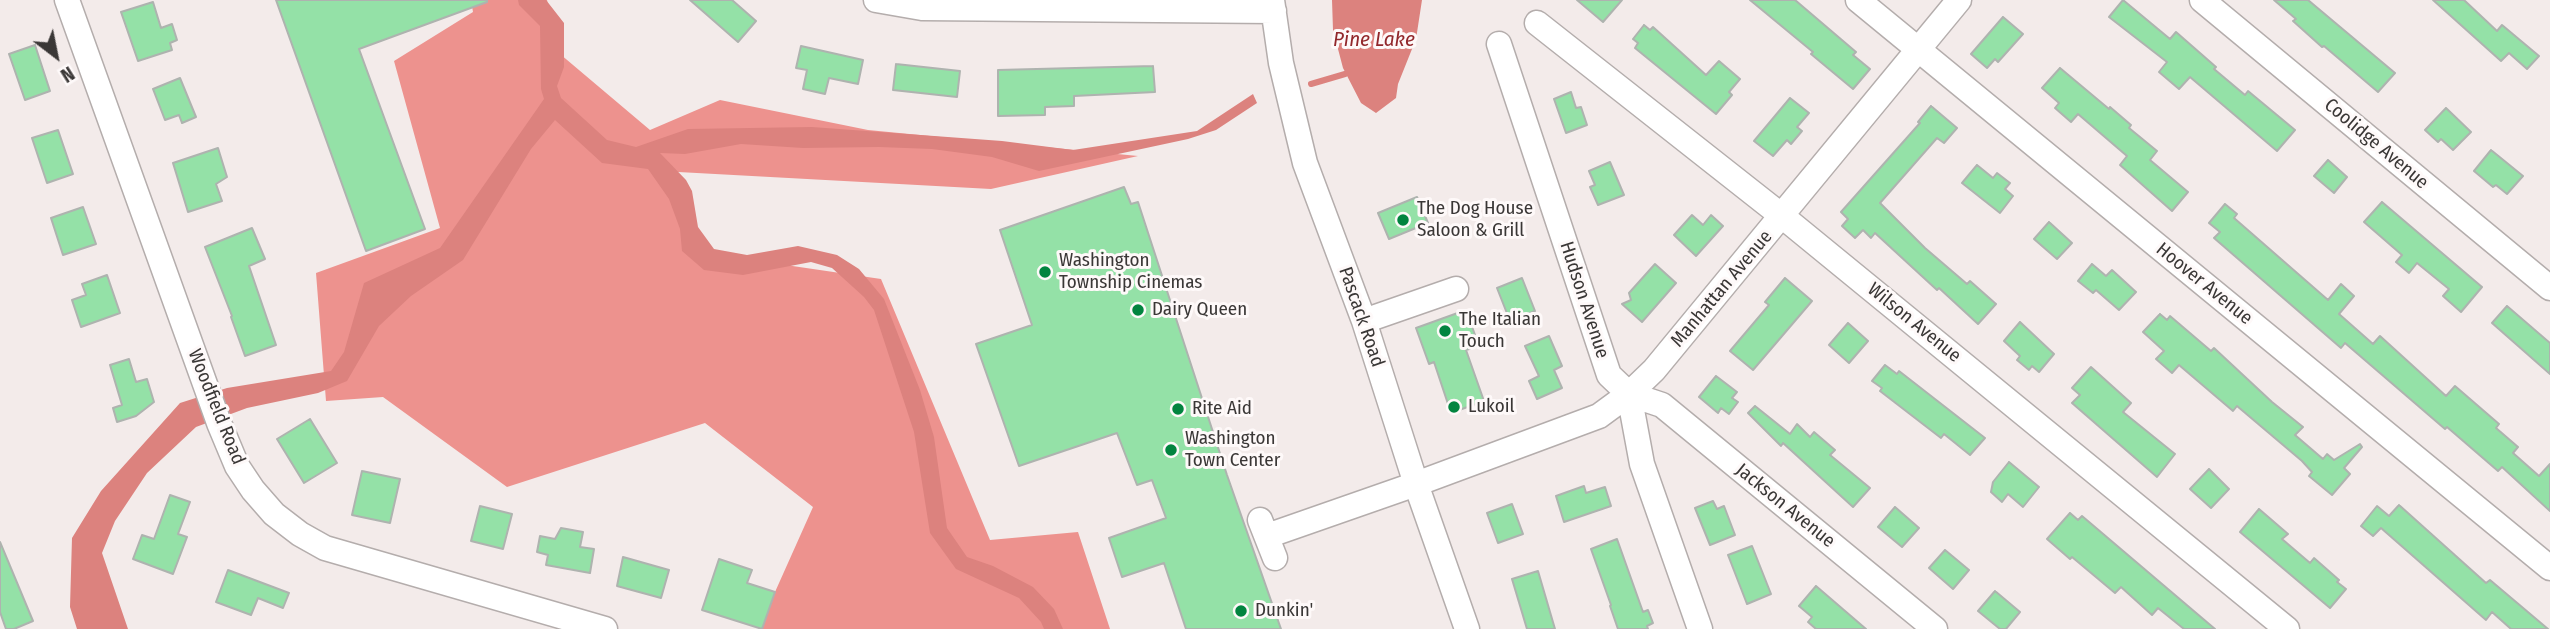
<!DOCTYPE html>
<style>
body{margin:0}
#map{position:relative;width:2550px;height:629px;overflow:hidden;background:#f3ebea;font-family:"Fira Sans Condensed",sans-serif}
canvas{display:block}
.north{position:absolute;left:21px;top:21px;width:70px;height:70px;-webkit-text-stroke:5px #fef9f9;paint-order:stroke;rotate:148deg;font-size:19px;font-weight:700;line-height:28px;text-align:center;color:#3a3736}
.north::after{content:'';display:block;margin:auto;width:24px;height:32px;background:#3a3736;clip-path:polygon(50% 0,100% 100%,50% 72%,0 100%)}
</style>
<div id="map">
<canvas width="2550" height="629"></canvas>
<div class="north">N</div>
</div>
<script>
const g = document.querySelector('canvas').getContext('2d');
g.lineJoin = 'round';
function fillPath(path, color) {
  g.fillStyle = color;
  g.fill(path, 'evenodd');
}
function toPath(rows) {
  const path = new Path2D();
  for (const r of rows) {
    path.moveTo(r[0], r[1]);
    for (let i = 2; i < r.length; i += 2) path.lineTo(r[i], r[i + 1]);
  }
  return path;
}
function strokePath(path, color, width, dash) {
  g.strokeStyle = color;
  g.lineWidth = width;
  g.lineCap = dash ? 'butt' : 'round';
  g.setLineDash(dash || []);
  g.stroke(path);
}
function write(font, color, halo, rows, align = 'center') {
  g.font = font + ' "Fira Sans Condensed",sans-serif';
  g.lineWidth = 6;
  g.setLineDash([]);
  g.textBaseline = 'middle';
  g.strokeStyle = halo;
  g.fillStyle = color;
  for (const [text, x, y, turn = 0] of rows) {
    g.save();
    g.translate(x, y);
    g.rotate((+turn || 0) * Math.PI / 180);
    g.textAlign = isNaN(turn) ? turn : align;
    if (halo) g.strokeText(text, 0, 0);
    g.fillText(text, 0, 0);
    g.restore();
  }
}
fillPath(toPath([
 [471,0,547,0,560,54,650,130,720,100,868,130,1138,156,991,189,660,171,704,253,881,279,990,540,1078,532,1110,629,762,629,775,592,813,507,705,423,507,487,383,397,326,401,316,273,440,228,394,61,473,12]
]), '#ed928e');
fillPath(toPath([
 [518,0,546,0,564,23,564,67,557,86,561,98,607,140,636,147,688,129,812,127,1002,141,1073,150,1197,131,1253,94,1257,103,1216,130,1188,139,1039,171,992,157,932,149,879,147,803,148,741,144,685,154,660,153,686,180,692,191,698,227,714,249,747,255,798,246,837,255,859,269,884,299,920,390,934,437,947,528,967,557,993,566,1033,587,1054,609,1063,629,1044,629,1041,622,1019,598,956,569,930,533,914,432,874,310,864,297,832,268,811,262,743,275,704,270,682,251,680,229,669,199,648,169,602,163,555,120,531,149,463,260,411,296,379,326,347,381,318,393,247,408,196,427,147,473,115,521,102,553,128,629,77,629,70,607,72,538,101,491,180,403,227,388,331,371,344,352,364,283,440,248,544,99,541,89,540,26,519,5],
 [1332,0,1422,0,1416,39,1398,84,1396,98,1376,113,1361,103,1343,68,1333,30]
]), '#dc827e');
strokePath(toPath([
 [1311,84,1345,74]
]), '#dc827e', 6);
const building = toPath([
 [276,0,487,0,487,2,359,49,425,229,366,251,276,0],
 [690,0,732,0,756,21,738,42,690,0],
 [1577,0,1622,0,1603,22,1577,0],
 [1750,0,1795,0,1856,52,1853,55,1870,69,1853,89,1811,54,1813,52,1750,0],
 [2123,0,2170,39,2176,32,2216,67,2214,69,2245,95,2248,91,2295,130,2277,151,2190,77,2179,89,2159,72,2167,62,2109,17,2123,0],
 [2274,0,2308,0,2395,73,2378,92,2324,46,2322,47,2293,21,2296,19,2274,0],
 [2433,0,2464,0,2497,31,2502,25,2539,56,2527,69,2509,53,2501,61,2433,0],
 [153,2,161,28,172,24,177,40,170,43,172,50,138,61,121,12,153,2],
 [2003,17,2023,34,1998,62,1995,59,1987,68,1971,54,2003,17],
 [1644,25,1650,30,1653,27,1706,75,1719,61,1740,79,1729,92,1732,95,1716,114,1635,48,1638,43,1633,39,1644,25],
 [35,45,50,91,25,100,9,54,35,45],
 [801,46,863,60,858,84,829,78,825,94,803,89,807,70,796,68,801,46],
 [896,64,960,71,957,97,893,90,896,64],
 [1153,66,1155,92,1074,96,1074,106,1045,107,1045,115,998,116,998,70,1153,66],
 [2060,68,2109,109,2110,107,2131,125,2129,128,2157,151,2150,160,2188,192,2172,211,2120,165,2127,156,2078,114,2071,122,2055,108,2059,103,2042,88,2060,68],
 [180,78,196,117,182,123,179,115,165,120,153,89,180,78],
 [1571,92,1576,108,1581,107,1587,125,1566,133,1554,99,1571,92],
 [1790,98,1809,113,1797,127,1802,131,1791,144,1787,140,1773,156,1754,141,1790,98],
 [1931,106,1957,128,1944,143,1937,138,1880,203,1925,248,1967,284,1970,281,1996,304,1978,324,1939,288,1937,290,1875,233,1871,238,1863,230,1855,238,1842,226,1848,219,1841,212,1920,123,1918,122,1931,106],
 [2446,108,2471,132,2453,150,2441,139,2438,142,2425,130,2446,108],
 [58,130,73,174,47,183,32,138,58,130],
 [218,148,227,177,216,184,222,201,188,212,173,163,218,148],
 [2491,150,2523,176,2507,194,2496,185,2493,187,2474,171,2491,150],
 [2328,160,2347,177,2334,193,2314,176,2328,160],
 [1610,162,1624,195,1598,205,1590,187,1595,185,1589,171,1610,162],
 [1977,165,1993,178,1997,173,2010,183,2005,189,2013,196,2000,213,1962,183,1977,165],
 [1124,187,1131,204,1138,202,1227,475,1281,629,1186,629,1164,563,1122,577,1109,538,1166,518,1152,480,1137,485,1117,433,1019,466,976,344,1032,325,1000,230,1124,187],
 [1417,197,1428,223,1389,239,1378,213,1417,197],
 [2382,202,2482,287,2461,312,2443,296,2449,289,2417,263,2409,273,2396,262,2402,255,2364,222,2382,202],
 [2225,204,2237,214,2234,218,2328,300,2341,284,2354,296,2339,314,2373,344,2380,336,2446,396,2455,386,2499,424,2496,428,2518,447,2513,453,2539,476,2550,464,2550,511,2502,467,2498,471,2447,427,2445,429,2345,343,2341,348,2214,238,2220,232,2209,223,2225,204],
 [83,207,96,244,63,255,51,218,83,207],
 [1692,215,1703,225,1711,215,1723,226,1696,256,1674,235,1692,215],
 [2049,222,2072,243,2057,259,2034,239,2049,222],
 [252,228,265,259,249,266,276,345,245,356,231,317,232,316,205,247,252,228],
 [1655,264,1676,283,1642,322,1622,304,1631,300,1629,293,1655,264],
 [2092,264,2106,276,2112,270,2136,292,2119,310,2096,290,2093,293,2078,281,2092,264],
 [107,275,120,313,81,327,72,300,86,295,82,284,107,275],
 [1522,278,1535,311,1510,321,1497,288,1522,278],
 [1785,278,1812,301,1753,370,1730,351,1769,305,1765,302,1785,278],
 [2507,306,2550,343,2550,374,2492,323,2507,306],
 [1466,310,1479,346,1466,350,1484,401,1451,413,1434,362,1429,364,1416,328,1466,310],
 [2160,314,2167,320,2170,316,2211,351,2214,348,2272,402,2303,427,2295,435,2323,459,2327,454,2334,460,2360,444,2362,447,2344,468,2350,474,2332,495,2309,476,2312,472,2302,461,2237,406,2233,411,2179,365,2172,373,2156,359,2164,351,2143,332,2160,314],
 [2020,322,2054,354,2039,372,2032,366,2029,370,2017,360,2020,356,2004,341,2020,322],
 [1848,323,1868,341,1849,363,1829,345,1848,323],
 [1549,336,1562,366,1554,370,1562,388,1537,399,1529,381,1539,376,1525,346,1549,336],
 [129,359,136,382,147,379,154,402,136,416,117,422,113,408,122,405,110,365,129,359],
 [1885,365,1897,374,1899,371,1985,438,1970,455,1944,434,1941,438,1880,391,1882,388,1872,381,1885,365],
 [2091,367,2131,403,2123,412,2175,454,2157,477,2072,403,2080,395,2072,388,2091,367],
 [1716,376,1737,392,1732,398,1738,402,1729,414,1721,408,1718,413,1699,397,1716,376],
 [1755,406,1790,434,1797,424,1810,437,1814,432,1835,450,1830,455,1870,488,1853,507,1783,443,1781,446,1748,413,1755,406],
 [310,419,337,463,304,483,277,439,310,419],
 [2009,462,2039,487,2023,507,2008,494,2002,502,1991,492,1993,482,2009,462],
 [2209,469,2229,489,2211,508,2190,489,2209,469],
 [362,471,400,479,390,523,352,515,362,471],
 [1584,486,1586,493,1605,487,1611,506,1564,522,1556,496,1584,486],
 [170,495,190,502,178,534,187,537,173,574,133,559,142,535,154,539,170,495],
 [1713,501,1717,509,1724,506,1735,535,1710,545,1695,508,1713,501],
 [1512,504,1523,534,1498,543,1487,513,1512,504],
 [2399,505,2486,583,2490,580,2548,629,2511,629,2492,612,2486,620,2381,528,2373,536,2361,526,2377,506,2389,516,2399,505],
 [480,506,512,514,503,549,471,541,480,506],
 [1895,507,1919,528,1902,547,1878,527,1895,507],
 [2259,509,2288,534,2282,539,2310,563,2314,558,2339,580,2337,582,2346,589,2330,608,2240,532,2259,509],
 [2070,513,2078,520,2082,516,2215,629,2184,629,2158,608,2152,615,2121,587,2115,593,2072,557,2070,559,2047,539,2070,513],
 [561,528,583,532,580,547,594,549,590,573,546,565,548,555,537,552,540,536,555,539,561,528],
 [1617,539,1643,612,1648,610,1653,623,1647,626,1648,629,1618,629,1610,606,1611,605,1591,549,1617,539],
 [0,542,33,621,14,629,6,629,0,612,0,542],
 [1752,546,1771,594,1747,604,1728,555,1752,546],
 [1945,550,1969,570,1953,589,1929,568,1945,550],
 [623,557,669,570,661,598,617,586,623,557],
 [719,559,752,570,747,583,775,592,762,629,702,610,719,559],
 [228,570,289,593,283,608,258,598,251,615,216,602,228,570],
 [1538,571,1555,629,1527,629,1512,579,1538,571],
 [1816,586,1866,629,1816,629,1808,622,1812,617,1799,606,1816,586],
 [1995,591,2020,612,2006,629,2000,629,1978,611,1995,591]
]);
fillPath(building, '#94e1a7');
strokePath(building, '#aeb3af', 2);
const minor = toPath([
 [67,0,219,423,237,466,253,490,274,514,300,534,325,548,605,629],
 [876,0,922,8,1274,11],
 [1272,0,1281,63,1305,163,1364,321,1416,484,1467,629],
 [1858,0,2550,568],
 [2202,0,2550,288],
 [1537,23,1782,216,2287,629],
 [1499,44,1609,375,1629,394,1642,464,1700,629],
 [1364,321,1456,289],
 [1629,394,1662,405,1935,629],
 [1260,520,1275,558],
 [1267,536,1416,484,1599,416,1629,394,1654,370,1959,0]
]);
strokePath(minor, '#b4adac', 27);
strokePath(minor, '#fff', 24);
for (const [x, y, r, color] of [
 [1403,220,7,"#02843f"],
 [1045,272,7,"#02843f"],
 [1138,310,7,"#02843f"],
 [1445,331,7,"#02843f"],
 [1454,407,7,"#02843f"],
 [1178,409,7,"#02843f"],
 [1171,450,7,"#02843f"],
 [1241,611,7,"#02843f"]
]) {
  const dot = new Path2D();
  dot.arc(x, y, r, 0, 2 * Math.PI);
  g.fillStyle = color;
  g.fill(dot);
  strokePath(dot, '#fef9f9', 2.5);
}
write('19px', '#3a3736', '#fef9f9', [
 ["Coolidge Avenue",2376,144,40],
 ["Hoover Avenue",2204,284,39],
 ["Manhattan Avenue",1722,289,-50],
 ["Hudson Avenue",1584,300,72],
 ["Pascack Road",1361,317,71],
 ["Wilson Avenue",1914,323,39],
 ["Woodfield Road",216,407,68],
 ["Jackson Avenue",1785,506,39]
]);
write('19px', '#3a3736', '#fef9f9', [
 ["The Dog House",1417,209],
 ["Saloon & Grill",1417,231],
 ["Washington",1059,261],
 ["Township Cinemas",1059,283],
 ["Dairy Queen",1152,310],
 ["The Italian",1459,320],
 ["Touch",1459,342],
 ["Lukoil",1468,407],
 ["Rite Aid",1192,409],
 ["Washington",1185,439],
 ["Town Center",1185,461],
 ["Dunkin'",1255,611]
], 'left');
write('italic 21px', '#92282c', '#fef9f9', [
 ["Pine Lake",1374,40]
]);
</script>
